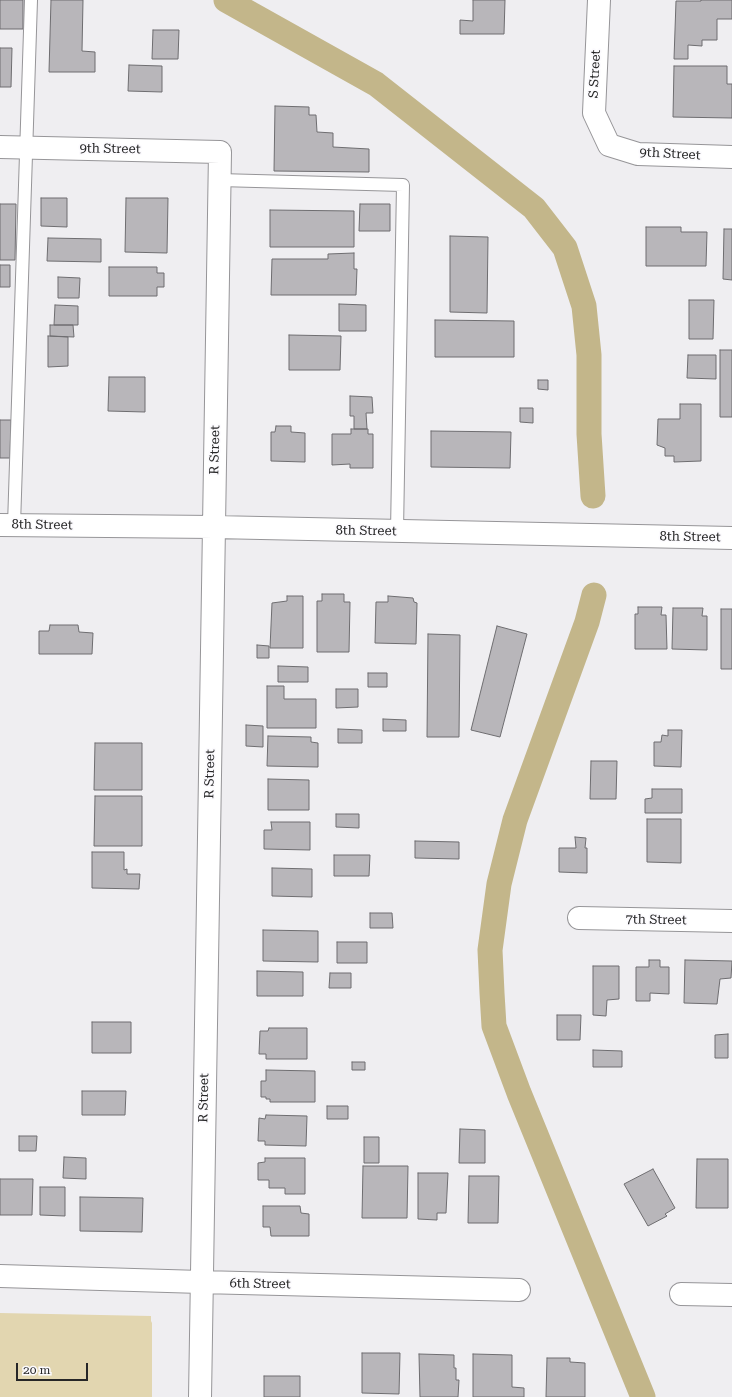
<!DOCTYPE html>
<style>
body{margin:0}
#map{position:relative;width:732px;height:1397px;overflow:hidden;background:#efeef1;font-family:"Roboto Serif",serif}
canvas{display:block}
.scale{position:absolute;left:16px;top:1363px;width:72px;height:18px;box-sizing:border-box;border:2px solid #262627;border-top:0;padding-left:5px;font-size:12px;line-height:14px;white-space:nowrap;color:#262627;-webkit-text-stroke:3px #fcfbfe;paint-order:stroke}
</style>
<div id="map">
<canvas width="732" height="1397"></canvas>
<div class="scale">20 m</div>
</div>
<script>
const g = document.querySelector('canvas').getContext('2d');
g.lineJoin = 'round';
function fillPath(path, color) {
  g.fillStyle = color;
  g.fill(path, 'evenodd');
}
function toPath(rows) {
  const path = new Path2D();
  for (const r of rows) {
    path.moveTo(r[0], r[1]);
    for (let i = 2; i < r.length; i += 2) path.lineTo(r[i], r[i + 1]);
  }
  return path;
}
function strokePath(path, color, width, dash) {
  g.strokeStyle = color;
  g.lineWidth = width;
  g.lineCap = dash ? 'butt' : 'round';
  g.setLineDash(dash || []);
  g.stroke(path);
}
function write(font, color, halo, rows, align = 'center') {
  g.font = font + ' "Roboto Serif",serif';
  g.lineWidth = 3.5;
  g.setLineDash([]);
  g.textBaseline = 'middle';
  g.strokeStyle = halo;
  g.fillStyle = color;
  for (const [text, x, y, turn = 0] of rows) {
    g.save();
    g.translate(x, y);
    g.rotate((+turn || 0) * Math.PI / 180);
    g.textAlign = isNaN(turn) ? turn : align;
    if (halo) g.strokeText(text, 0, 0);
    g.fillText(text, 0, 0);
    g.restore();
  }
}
fillPath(toPath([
 [0,1313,151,1316,151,1321,152,1323,152,1397,0,1397]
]), '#e2d6b0');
strokePath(toPath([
 [226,0,376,84,534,208,565,248,584,306,589,355,589,434,593,496],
 [594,595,587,622,515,820,499,884,490,950,492,993,494,1026,519,1093,643,1397]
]), '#c3b68a', 25);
const building = toPath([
 [0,0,23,0,23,29,0,29,0,0],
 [51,0,83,0,82,51,95,52,95,72,49,72,51,0],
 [473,0,505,0,504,34,460,34,460,20,473,21,473,0],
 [701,0,732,0,732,19,717,19,717,40,702,40,702,46,688,45,688,59,674,59,676,1,701,1,701,0],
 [153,30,179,30,178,59,152,59,153,30],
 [0,48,12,48,11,87,0,87,0,48],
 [129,65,162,66,162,92,128,91,129,65],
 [674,66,727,66,727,84,732,84,732,118,673,117,674,66],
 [275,106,309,107,309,115,316,115,317,132,333,133,333,147,369,149,369,172,274,171,275,106],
 [41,198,67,198,67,227,41,226,41,198],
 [126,198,168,198,167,253,125,252,126,198],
 [0,204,16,204,15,260,0,260,0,204],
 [360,204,390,204,390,231,359,231,360,204],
 [270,210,354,211,354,247,270,247,270,210],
 [646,227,681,227,681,232,707,232,706,266,646,266,646,227],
 [724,229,732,229,732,280,723,279,724,229],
 [450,236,488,237,487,313,450,312,450,236],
 [48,238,101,239,101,262,47,261,48,238],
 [354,253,354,269,357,269,356,295,271,295,272,259,328,259,328,254,354,253],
 [0,265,10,265,10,287,0,287,0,265],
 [109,267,157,267,157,273,164,273,164,287,157,287,157,296,109,296,109,267],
 [58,277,80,278,79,298,58,298,58,277],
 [689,300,714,300,713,339,689,339,689,300],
 [339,304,366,305,366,331,339,331,339,304],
 [55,305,78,306,78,325,54,325,55,305],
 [435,320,514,321,514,357,435,357,435,320],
 [50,325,73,325,74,337,50,336,50,325],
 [289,335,341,336,340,370,289,370,289,335],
 [48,336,68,337,68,366,48,367,48,336],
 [720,350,732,350,732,417,720,417,720,350],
 [688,355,716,355,716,379,687,378,688,355],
 [109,377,145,377,145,412,108,411,109,377],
 [538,380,548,380,548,390,538,389,538,380],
 [350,396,372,397,373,413,366,413,367,429,354,429,354,416,350,416,350,396],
 [680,404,701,404,701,461,674,462,674,456,665,456,665,448,657,445,658,419,680,419,680,404],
 [520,408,533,408,533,423,520,422,520,408],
 [0,420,11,420,10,458,0,458,0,420],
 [276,426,291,426,291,432,305,433,305,462,271,461,271,432,275,432,276,426],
 [351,429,368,429,368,434,373,434,373,468,350,468,350,464,332,465,332,434,351,434,351,429],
 [431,431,511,432,510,468,431,467,431,431],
 [322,594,344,594,344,602,350,602,349,652,317,652,317,601,322,601,322,594],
 [287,596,303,596,303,648,270,648,272,603,287,601,287,596],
 [388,596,413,598,414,602,417,603,416,644,375,643,376,602,388,602,388,596],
 [638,607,662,607,661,615,666,615,667,649,635,649,635,614,638,614,638,607],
 [673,608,703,608,702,616,707,616,707,650,672,649,673,608],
 [721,609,732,609,732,669,721,669,721,609],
 [50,625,78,625,79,632,93,633,92,654,39,654,39,631,49,631,50,625],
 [497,626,527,634,500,737,471,730,497,626],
 [428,634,460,635,459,737,427,737,428,634],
 [257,645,269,646,269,658,257,658,257,645],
 [278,666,308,667,308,682,278,682,278,666],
 [368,673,387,673,387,687,368,687,368,673],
 [267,686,284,686,284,699,316,699,316,728,267,728,267,686],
 [336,689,358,689,358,707,336,708,336,689],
 [383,719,406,720,406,731,383,731,383,719],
 [246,725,263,726,263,747,246,746,246,725],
 [338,729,362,730,362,743,338,743,338,729],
 [668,730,682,730,681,767,654,766,654,742,661,742,662,735,668,736,668,730],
 [268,736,311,737,311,742,318,743,318,767,267,766,268,736],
 [95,743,142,743,142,790,94,790,95,743],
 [591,761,617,761,616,799,590,799,591,761],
 [268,779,309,780,309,810,268,810,268,779],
 [652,789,682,789,682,813,645,813,645,799,652,798,652,789],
 [95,796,142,796,142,846,94,846,95,796],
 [336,814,359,814,359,828,336,827,336,814],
 [647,819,681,819,681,863,647,862,647,819],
 [271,822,310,822,310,850,264,849,264,830,272,830,271,822],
 [575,837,586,838,585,848,587,848,587,873,559,872,559,848,576,848,575,837],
 [415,841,459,842,459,859,415,858,415,841],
 [92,852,124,852,124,870,127,869,127,874,140,874,139,889,92,888,92,852],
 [334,855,370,855,369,876,334,876,334,855],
 [272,868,312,869,312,897,272,896,272,868],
 [370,913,392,913,393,928,370,928,370,913],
 [263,930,318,931,318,962,263,961,263,930],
 [337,942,367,942,367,963,337,963,337,942],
 [649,960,660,960,660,967,669,967,669,994,650,993,650,1001,636,1001,636,967,649,967,649,960],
 [685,960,732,961,731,978,720,979,717,1004,684,1003,685,960],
 [593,966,619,966,619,999,607,1000,606,1016,593,1015,593,966],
 [257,971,303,972,303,996,257,996,257,971],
 [330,973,351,973,351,988,329,988,330,973],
 [557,1015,581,1015,580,1040,557,1040,557,1015],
 [92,1022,131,1022,131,1053,92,1053,92,1022],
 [269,1028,307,1028,307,1059,266,1059,266,1054,259,1054,260,1031,268,1031,269,1028],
 [728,1034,728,1058,715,1058,715,1035,728,1034],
 [593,1050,622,1051,622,1067,593,1067,593,1050],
 [352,1062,365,1062,365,1070,352,1070,352,1062],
 [266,1070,315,1071,315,1102,270,1102,270,1099,266,1099,266,1097,261,1097,261,1081,266,1081,266,1070],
 [82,1091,126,1091,125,1115,82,1115,82,1091],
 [327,1106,348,1106,348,1119,327,1119,327,1106],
 [266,1115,307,1116,306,1146,265,1145,265,1141,258,1141,259,1118,265,1119,266,1115],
 [460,1129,485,1130,485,1163,459,1163,460,1129],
 [19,1136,37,1136,36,1151,19,1151,19,1136],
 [364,1137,379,1137,379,1163,364,1163,364,1137],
 [64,1157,86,1158,86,1179,63,1178,64,1157],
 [265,1158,305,1158,305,1194,285,1194,285,1188,269,1188,269,1180,258,1180,258,1163,265,1162,265,1158],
 [697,1159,728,1159,728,1208,696,1208,697,1159],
 [363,1166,408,1166,407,1218,362,1218,363,1166],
 [653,1169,675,1208,665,1214,667,1216,648,1226,624,1184,653,1169],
 [418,1173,448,1173,446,1213,437,1213,437,1220,418,1219,418,1173],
 [469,1176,499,1176,498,1223,468,1223,469,1176],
 [0,1179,33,1179,32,1215,0,1215,0,1179],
 [40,1187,65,1187,65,1216,40,1215,40,1187],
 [80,1197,143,1198,142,1232,80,1231,80,1197],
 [263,1206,300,1206,301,1213,309,1214,309,1236,271,1236,270,1227,263,1227,263,1206],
 [362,1353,400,1353,399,1394,362,1393,362,1353],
 [419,1354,454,1355,454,1368,456,1368,456,1380,459,1380,458,1397,420,1397,419,1354],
 [473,1354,512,1355,512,1387,524,1388,524,1397,473,1397,473,1354],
 [547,1358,570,1358,570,1362,585,1363,585,1397,546,1397,547,1358],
 [264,1376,300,1376,300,1397,264,1397,264,1376]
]);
fillPath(building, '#b8b6ba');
strokePath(building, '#6e6d70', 1);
const lane = toPath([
 [219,180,403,185,397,531],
 [14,525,31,0]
]);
const street = toPath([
 [599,0,594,113,609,145,638,154,732,157],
 [0,147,220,152,200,1397],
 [0,525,214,527,732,538],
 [579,918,732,921],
 [0,1276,201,1282,519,1290],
 [681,1294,732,1295]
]);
strokePath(lane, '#969598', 14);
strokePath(street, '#969598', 24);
strokePath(lane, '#fff', 12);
strokePath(street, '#fff', 22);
write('13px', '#262627', '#fcfbfe', [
 ["S Street",595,74,-87],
 ["9th Street",110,149,1],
 ["9th Street",670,154,3],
 ["R Street",215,450,-89],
 ["8th Street",42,525,1],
 ["8th Street",366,531,1],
 ["8th Street",690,537,1],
 ["R Street",210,774,-89],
 ["7th Street",656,920,1],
 ["R Street",204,1098,-89],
 ["6th Street",260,1284,1]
]);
</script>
